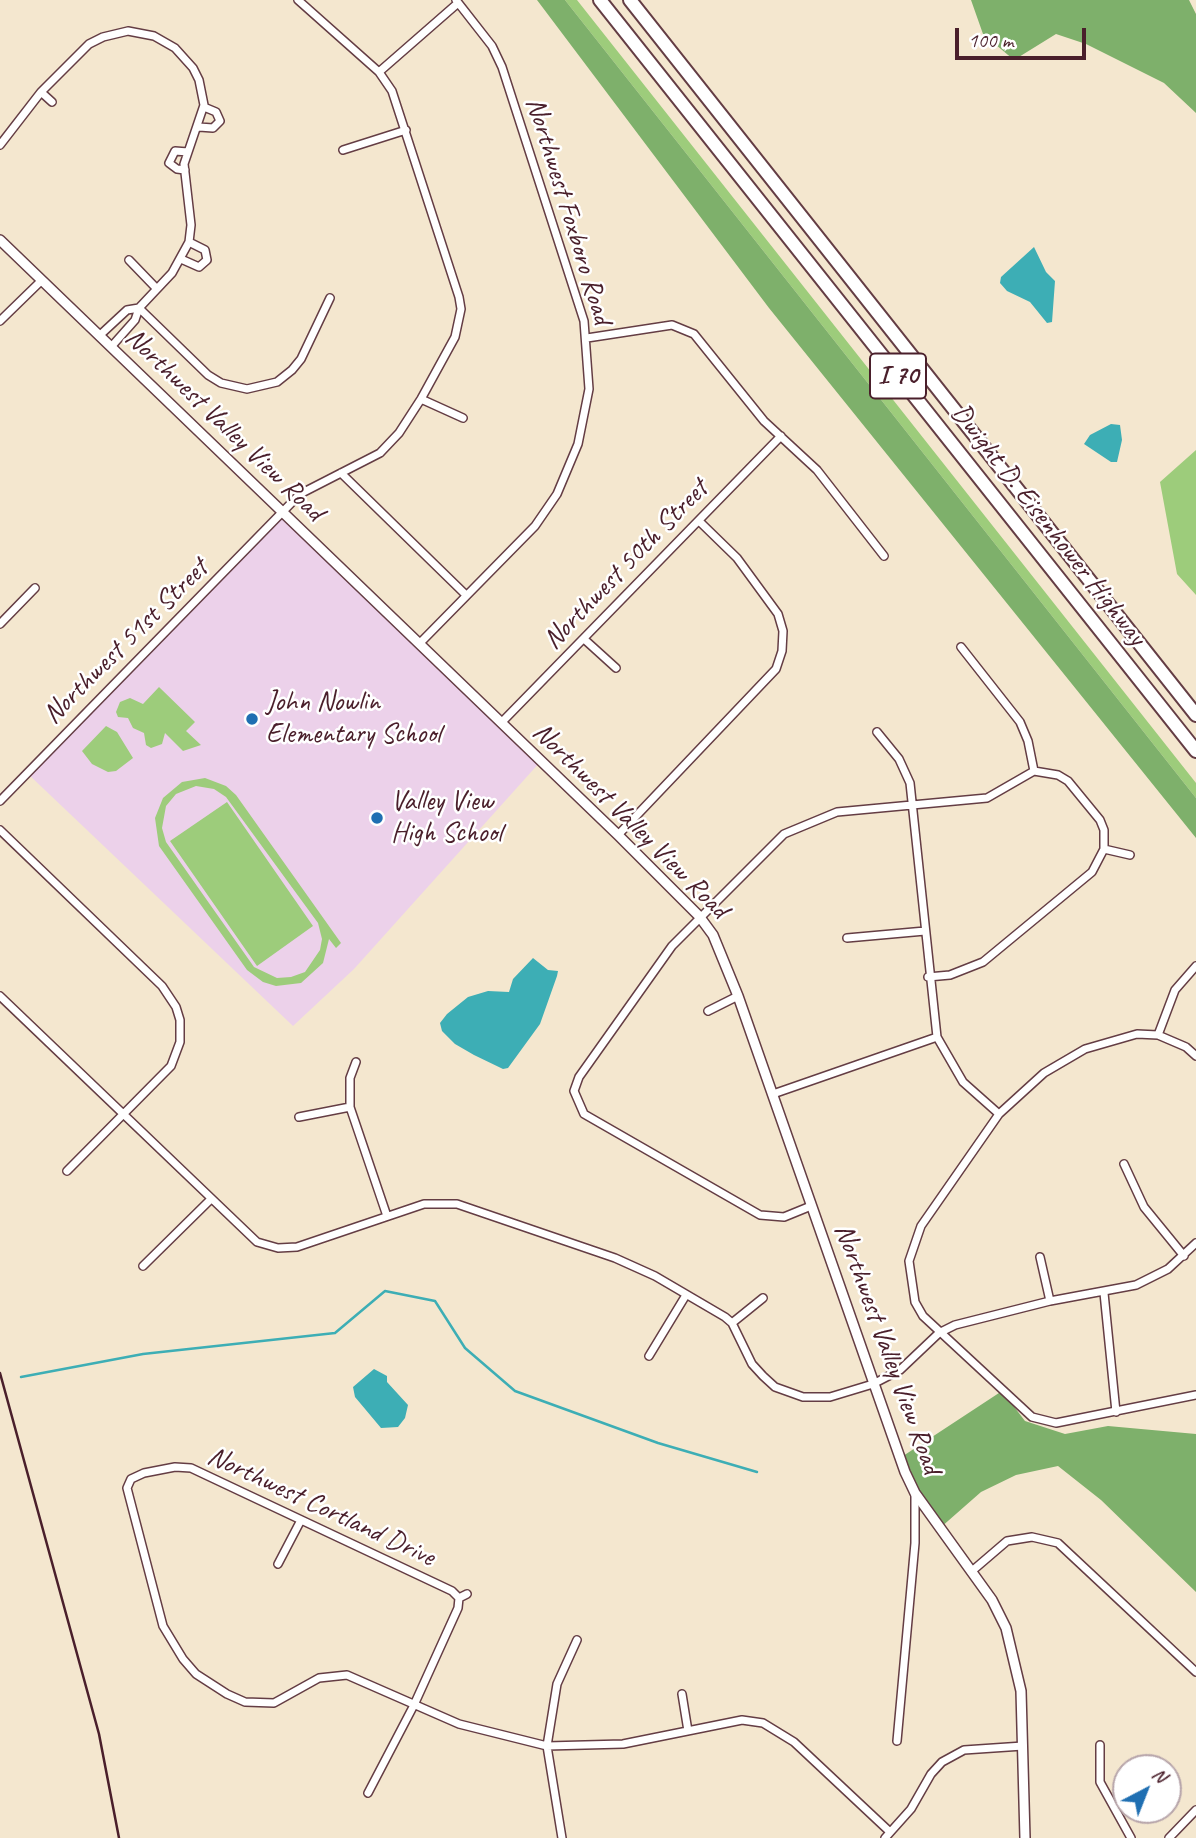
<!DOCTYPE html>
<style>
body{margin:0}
#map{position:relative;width:1196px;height:1838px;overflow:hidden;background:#f4e7cf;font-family:Caveat,sans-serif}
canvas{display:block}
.north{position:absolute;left:1112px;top:1754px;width:70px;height:70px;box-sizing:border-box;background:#fff;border:2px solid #b7a5aa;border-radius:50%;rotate:42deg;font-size:19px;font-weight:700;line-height:28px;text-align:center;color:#4a1f2b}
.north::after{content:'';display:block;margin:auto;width:24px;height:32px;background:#1f6fb2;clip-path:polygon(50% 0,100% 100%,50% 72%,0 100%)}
.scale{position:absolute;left:955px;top:28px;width:131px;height:32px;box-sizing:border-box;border:4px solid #4a1f2b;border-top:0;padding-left:9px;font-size:21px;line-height:24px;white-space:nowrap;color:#4a1f2b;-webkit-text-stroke:5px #fff;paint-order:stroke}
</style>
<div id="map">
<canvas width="1196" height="1838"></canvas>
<div class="north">N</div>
<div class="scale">100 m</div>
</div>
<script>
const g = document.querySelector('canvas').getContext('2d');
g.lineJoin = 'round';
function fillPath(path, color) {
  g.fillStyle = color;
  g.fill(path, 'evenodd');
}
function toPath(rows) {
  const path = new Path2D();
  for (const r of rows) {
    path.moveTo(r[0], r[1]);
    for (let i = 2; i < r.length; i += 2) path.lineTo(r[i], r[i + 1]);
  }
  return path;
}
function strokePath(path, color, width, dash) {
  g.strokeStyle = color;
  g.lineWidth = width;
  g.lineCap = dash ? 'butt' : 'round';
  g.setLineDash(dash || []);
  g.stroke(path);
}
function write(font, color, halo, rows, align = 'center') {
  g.font = font + ' Caveat,sans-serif';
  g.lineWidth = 5;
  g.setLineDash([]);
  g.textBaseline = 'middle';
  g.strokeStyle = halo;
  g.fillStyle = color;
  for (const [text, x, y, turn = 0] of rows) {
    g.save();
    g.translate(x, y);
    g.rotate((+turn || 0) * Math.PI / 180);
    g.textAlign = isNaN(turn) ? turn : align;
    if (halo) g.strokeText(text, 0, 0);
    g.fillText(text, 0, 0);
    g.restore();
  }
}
fillPath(toPath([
 [282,513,541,761,354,969,293,1026,27,773]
]), '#ecd1ea');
fillPath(toPath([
 [565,0,577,0,1196,783,1196,798],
 [1196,450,1196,595,1177,574,1160,482],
 [159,687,195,722,186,731,201,745,183,751,165,733,162,744,151,748,146,745,144,733,133,728,128,718,118,717,116,712,120,702,130,698,143,704],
 [106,726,117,732,133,758,116,771,108,772,92,764,82,751],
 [205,778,226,786,236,795,341,943,336,948,329,939,323,963,301,983,276,986,263,982,247,970,159,846,155,818,163,798,182,782],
 [196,786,214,789,226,797,318,923,322,939,320,950,305,972,291,977,277,978,254,967,166,842,162,828,166,806,176,794],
 [227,802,313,926,257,966,170,841]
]), '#9dcc7b');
fillPath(toPath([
 [537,0,565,0,1196,798,1196,838,769,308],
 [971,0,1189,0,1196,14,1196,113,1164,83,1086,44,1056,34,1014,60,983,34],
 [1002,1391,1025,1421,1065,1434,1108,1426,1196,1434,1196,1592,1101,1500,1058,1466,1016,1475,981,1492,940,1528,915,1493,900,1458]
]), '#7eb06b');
fillPath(toPath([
 [1034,247,1046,272,1055,281,1052,322,1047,323,1030,302,1007,291,1000,283,1001,277],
 [1111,424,1120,425,1122,440,1117,462,1111,462,1084,444,1090,435],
 [533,958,548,970,558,971,557,976,540,1024,508,1068,503,1069,474,1055,455,1044,442,1031,440,1023,447,1014,468,997,488,991,509,992,513,979],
 [374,1369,387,1376,387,1382,408,1405,405,1418,398,1427,381,1428,355,1397,353,1387]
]), '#3daeb5');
strokePath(toPath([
 [21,1377,143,1354,335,1333,385,1291,435,1301,465,1348,515,1391,658,1443,757,1472]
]), '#3daeb5', 2.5);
const minor = toPath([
 [379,72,458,3],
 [41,92,52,102],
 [199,127,213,128,220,121,216,112,204,107],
 [0,145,41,92,89,44,103,37,128,31,154,36,175,48,193,68,199,80,204,105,184,164,191,225,189,242,172,273,139,308,135,320,111,347],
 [343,150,406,130],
 [185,170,177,169,169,163,175,151,188,152],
 [181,259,199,267,207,260,205,250,189,242],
 [129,260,157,289],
 [139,308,208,375,221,383,247,389,277,382,292,370,301,359,330,298],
 [0,321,42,280],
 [99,336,127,310,139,308],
 [587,338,672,325,694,334,764,421,817,470,884,556],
 [421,399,463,418],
 [341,473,466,595],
 [0,624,35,588],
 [584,639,616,668],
 [420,643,535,526,557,494,578,444,589,389,584,321,502,67,492,46,456,0],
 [961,647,1020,722,1028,741,1034,771],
 [501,723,781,436],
 [877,732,899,759,910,783,937,1037,963,1082,999,1114],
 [0,801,300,494,380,453,399,433,421,399,455,337,461,309,459,297,392,91,379,72,298,0],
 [0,830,162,986,176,1007,180,1020,180,1042,171,1066,67,1171],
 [618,835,776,669,782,651,783,631,778,614,737,558,699,521],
 [1104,849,1130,855],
 [847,938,925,931],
 [0,996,257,1242,278,1248,297,1247,424,1204,457,1204,615,1258,655,1276,725,1317,732,1323,752,1364,763,1376,775,1387,803,1397,830,1397,873,1384,900,1370,939,1333,955,1325,1050,1301,1136,1285,1168,1269,1196,1243],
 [708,1011,738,996],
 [1158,1035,1175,990,1196,966],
 [1196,1056,1186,1047,1158,1035,1137,1034,1085,1049,1044,1073,999,1114,921,1226,909,1261,915,1302,923,1316,1032,1417,1056,1423,1196,1395],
 [356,1062,350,1078,350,1107,387,1216],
 [773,1094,937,1037],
 [299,1117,350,1107],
 [1124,1164,1144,1207,1184,1256],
 [811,1206,784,1217,760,1215,584,1114,574,1091,579,1077,672,946,784,834,837,812,987,798,1034,771,1058,775,1068,781,1100,820,1104,830,1104,849,1092,872,983,962,950,975,928,977],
 [1040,1257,1050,1301],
 [143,1266,210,1200],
 [1104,1293,1116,1412],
 [732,1323,763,1298],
 [649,1356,686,1295],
 [278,1564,301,1520],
 [972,1571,1007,1541,1032,1537,1058,1543,1196,1672],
 [467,1594,459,1598,452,1591,191,1468,175,1467,144,1473,131,1479,127,1488,163,1626,183,1659,196,1674,227,1694,245,1702,274,1703,319,1678,347,1675,459,1724,547,1746,623,1744,742,1720,763,1723,794,1742,890,1832],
 [682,1694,688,1731],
 [897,1741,915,1543,915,1493],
 [1100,1745,1100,1782,1131,1838],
 [368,1793,414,1705,458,1608,459,1598],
 [562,1838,547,1746,557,1684,577,1640],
 [885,1838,911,1809,931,1774,942,1762,964,1750,1023,1746],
 [1169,1838,1196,1810]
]);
const tertiary = toPath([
 [0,240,618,835,699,916,713,935,738,996,905,1472,915,1493,992,1600,1006,1628,1021,1691,1025,1838]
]);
const motorway = toPath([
 [600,0,1196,751],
 [630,0,1196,715]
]);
strokePath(minor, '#643d44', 10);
strokePath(tertiary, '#643d44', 12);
strokePath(motorway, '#643d44', 16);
strokePath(minor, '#fff', 7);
strokePath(tertiary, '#fff', 9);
strokePath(motorway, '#fff', 12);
strokePath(toPath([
 [0,1373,99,1734,119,1838]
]), '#4a1f2b', 2.5);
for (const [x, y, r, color] of [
 [252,719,7,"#1f6fb2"],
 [377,818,7,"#1f6fb2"]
]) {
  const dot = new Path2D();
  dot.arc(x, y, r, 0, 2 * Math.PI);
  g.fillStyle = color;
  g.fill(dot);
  strokePath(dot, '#fff', 2.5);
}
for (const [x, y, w] of [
 [898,376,56]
]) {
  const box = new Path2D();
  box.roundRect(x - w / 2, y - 22.5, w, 45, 5);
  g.fillStyle = '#fff';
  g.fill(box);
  strokePath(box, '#4a1f2b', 2);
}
write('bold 26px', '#4a1f2b', null, [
 ["I 70",898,376]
]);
write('28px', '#4a1f2b', '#fff', [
 ["Northwest Foxboro Road",568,211,73],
 ["Northwest Valley View Road",224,425,44],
 ["Dwight D. Eisenhower Highway",1048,525,52],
 ["Northwest 50th Street",626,565,-46],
 ["Northwest 51st Street",126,642,-45],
 ["Northwest Valley View Road",630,821,45],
 ["Northwest Valley View Road",887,1349,70],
 ["Northwest Cortland Drive",321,1507,25]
]);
write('28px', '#4a1f2b', '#fff', [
 ["John Nowlin",266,703],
 ["Elementary School",266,735],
 ["Valley View",391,802],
 ["High School",391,834]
], 'left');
</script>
